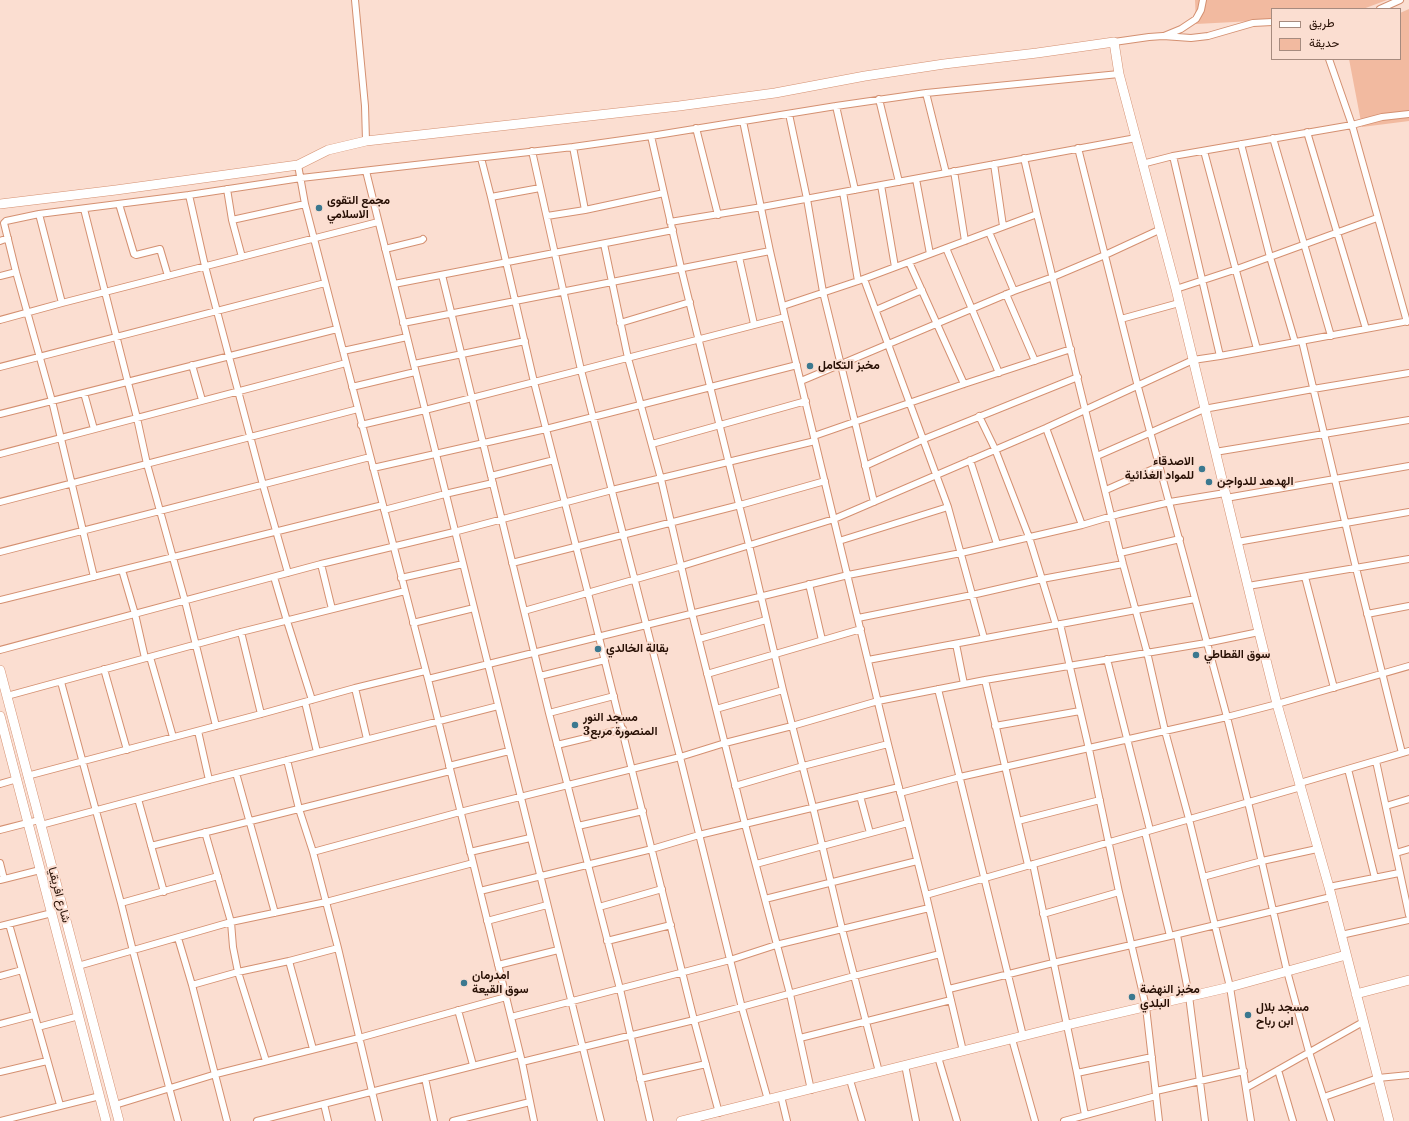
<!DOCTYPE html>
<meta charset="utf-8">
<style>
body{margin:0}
#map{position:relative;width:1409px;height:1121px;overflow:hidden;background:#fbded1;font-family:"IBM Plex Serif",Vazirmatn,serif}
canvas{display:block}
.legend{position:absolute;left:1271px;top:8px;width:130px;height:52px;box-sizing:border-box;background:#fbded1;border:1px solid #a68b7f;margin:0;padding:5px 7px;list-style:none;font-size:12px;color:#270f04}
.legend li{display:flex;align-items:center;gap:8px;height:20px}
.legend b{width:20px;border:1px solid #a68b7f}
</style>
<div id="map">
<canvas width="1409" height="1121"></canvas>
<ul class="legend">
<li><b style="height:5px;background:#fff"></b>طريق</li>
<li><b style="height:11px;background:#f2baa0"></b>حديقة</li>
</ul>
</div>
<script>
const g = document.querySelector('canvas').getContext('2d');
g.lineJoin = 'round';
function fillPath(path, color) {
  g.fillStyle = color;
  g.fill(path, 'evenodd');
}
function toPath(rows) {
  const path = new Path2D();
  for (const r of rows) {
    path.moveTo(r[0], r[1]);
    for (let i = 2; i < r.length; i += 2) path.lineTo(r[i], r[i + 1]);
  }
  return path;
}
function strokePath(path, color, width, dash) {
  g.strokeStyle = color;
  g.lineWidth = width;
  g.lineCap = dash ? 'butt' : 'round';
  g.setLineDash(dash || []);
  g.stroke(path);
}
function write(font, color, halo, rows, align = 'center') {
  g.font = font + ' "IBM Plex Serif",Vazirmatn,serif';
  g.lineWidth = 4;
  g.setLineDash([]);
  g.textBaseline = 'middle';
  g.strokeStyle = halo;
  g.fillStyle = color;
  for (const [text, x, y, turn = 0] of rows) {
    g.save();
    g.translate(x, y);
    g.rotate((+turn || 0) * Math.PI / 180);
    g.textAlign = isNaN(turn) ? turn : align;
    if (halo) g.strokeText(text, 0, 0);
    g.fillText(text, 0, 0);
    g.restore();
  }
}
fillPath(toPath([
 [1195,0,1387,0,1363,9,1272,9,1272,20,1196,24],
 [1409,9,1409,121,1362,127,1349,59,1400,59,1400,13]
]), '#f2baa0');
const street = toPath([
 [355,0,365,106,366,141],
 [1380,9,1400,0],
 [1164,36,1181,29,1196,19,1201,10,1203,0],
 [1114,42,1149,37,1163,36,1191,38,1208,36,1253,23,1272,22],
 [1329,59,1352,125,1382,117,1409,114],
 [926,93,946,173],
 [879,99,899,182],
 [836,106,855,190],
 [789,114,807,199,823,292,855,422,874,502],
 [743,121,770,251,785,317,888,744,926,895,963,1051],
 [696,128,718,215],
 [1307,132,1366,329],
 [651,136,681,268,749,545,783,690,813,807,842,929,879,1072],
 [1273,138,1331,336],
 [1241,144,1270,257,1295,342],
 [573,147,585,210],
 [1078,148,1138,387,1227,717,1248,802,1287,971,1309,1052,1331,1121],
 [532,151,581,370,680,757,742,1008,768,1100],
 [1204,151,1257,349],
 [1173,156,1220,356],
 [481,158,491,197,540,188],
 [1024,158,1037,214,1123,564,1147,652,1165,731,1189,819,1230,987,1251,1121],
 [994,164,1003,226],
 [1142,164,1173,156,1352,125,1407,322],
 [298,165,305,204,428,679,522,1062,534,1121],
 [366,171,601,1121],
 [954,171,965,241],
 [916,179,930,254],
 [881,185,895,267],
 [227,189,232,220,242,257],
 [843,192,858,281],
 [189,195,205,266,263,485,288,573],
 [491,197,534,382,588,593,694,1020,719,1113],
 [119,204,134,254,136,255,160,249,168,276],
 [84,209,137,418,147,464,185,601,216,726],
 [39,214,62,303],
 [547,216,585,210,664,193],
 [232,220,305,204],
 [670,222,762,207,1136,138],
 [989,232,1014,291],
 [0,241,8,238],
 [604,244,628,358,661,479,692,613,745,824,790,994,811,1090],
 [946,248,999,373],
 [385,249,422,240,423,239],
 [739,257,754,324],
 [909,262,964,384],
 [442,275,549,713,620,989,650,1121],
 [0,276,16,272],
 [864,279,948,507,984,638],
 [394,284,673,230],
 [1176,289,1237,269,1377,218],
 [1006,294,1035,361],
 [783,306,858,281,1037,214],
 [876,310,922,290],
 [1121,319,1179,303],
 [0,320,62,303,378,222],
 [403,323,770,251],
 [620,323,690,302],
 [1302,341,1356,568,1402,753],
 [343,351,407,337],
 [414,364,525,341],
 [192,365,202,400],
 [0,367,325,283],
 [801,381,1014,291,1053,277,1105,255,1159,230],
 [352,387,415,372],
 [84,393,94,429],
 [0,414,337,329],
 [979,416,995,449,1029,537,1056,625],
 [361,425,425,410,581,370,785,317],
 [1046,428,1082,525],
 [814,436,964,384,1071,349],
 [652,444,806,401],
 [1215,452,1409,420],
 [0,454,346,363],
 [1097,456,1204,409,1313,389,1409,373],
 [970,460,997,544],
 [865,466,924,439,1078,377],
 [373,468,546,429,797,365],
 [491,476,554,460],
 [1106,490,1160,466],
 [1226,498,1409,466],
 [0,502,358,409],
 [384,510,445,494,493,483],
 [839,541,948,507],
 [1237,542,1409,512],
 [0,552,370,457],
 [1120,553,1180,539],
 [512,563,740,505,825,481],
 [321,564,332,609],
 [122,570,135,614,145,658],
 [94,577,52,401,16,272,4,223,6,221,39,214,189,195,301,178,573,147,651,136,836,106,926,93,1119,74],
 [274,577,287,621,312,700],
 [1305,577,1334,688],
 [401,578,463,564],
 [809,584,822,640],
 [1248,586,1409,559],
 [0,600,383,505],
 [524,611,682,566,834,519,1046,428,1193,360,1220,356,1409,321],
 [1367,614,1409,606],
 [858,618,972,595,1042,579,1123,564],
 [413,623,474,608],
 [1060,624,1089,749,1119,892,1146,1007,1159,1121],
 [241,632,261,714],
 [699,639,766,620],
 [956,644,964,684],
 [0,650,321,564,454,532,612,490,815,441],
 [150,657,173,737],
 [1107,659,1150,830],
 [868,660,1195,599],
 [104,669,127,750],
 [707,674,861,629],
 [540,676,605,660],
 [428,679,848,575,961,553,1082,525,1119,514,1170,502,1225,493],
 [985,680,1028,865],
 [61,682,121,903,133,951,178,1121],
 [355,688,367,739],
 [938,689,1023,1036],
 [7,696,241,632,405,591],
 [305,702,317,752],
 [716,709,783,690],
 [549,713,614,696],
 [995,726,1080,711],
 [198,731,209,780],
 [557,745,623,729],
 [287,760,299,809,313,852,338,948,379,1121],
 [1376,761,1409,915],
 [449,766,509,751],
 [1348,769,1375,878],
 [236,773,275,913],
 [27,776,261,714,355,688,425,671],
 [1300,783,1409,751],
 [0,784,17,779],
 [735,786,803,766,888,744],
 [900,793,960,777,1227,717,1277,704,1409,666],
 [860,796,870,833],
 [138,799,164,892],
 [1386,806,1409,799],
 [1018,821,1100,800],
 [41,825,209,780,498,706],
 [578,826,643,811],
 [0,830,39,820],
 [205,832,231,922,233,947,238,972,266,1061],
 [1145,832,1170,936],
 [151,846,450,771],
 [313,852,460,812,680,757,725,743,792,726,878,701,985,680,1206,643,1259,632],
 [470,852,530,838],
 [1396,853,1409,849],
 [0,863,4,879],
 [756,864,908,823],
 [1033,864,1077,1073,1085,1115],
 [1203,877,1262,861,1317,849],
 [0,880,40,870],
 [1329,887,1399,873],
 [480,891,652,849,699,835,899,787],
 [926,895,1301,787],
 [765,899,917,861],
 [121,903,218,876],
 [599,907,662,889],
 [1043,914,1119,892],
 [487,921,547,905],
 [9,924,60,1105],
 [0,926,52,913],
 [1177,935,1189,996,1205,1121],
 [1341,935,1409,920],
 [178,938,192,985,227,1121],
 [607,941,671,925],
 [289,961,313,1049],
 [498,965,558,950],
 [78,966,231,922,326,902,473,863],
 [0,976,22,970],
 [192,985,238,972,289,961,338,948],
 [949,989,1053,963,1170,936,1331,897],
 [458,1010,473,1065],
 [511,1017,730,960,776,945,929,908],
 [0,1024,34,1015],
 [38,1027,79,1016],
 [800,1038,951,1000],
 [1012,1039,1035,1121],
 [938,1057,957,1121],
 [522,1062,694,1020,854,976,940,954],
 [905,1065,916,1121],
 [1278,1070,1293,1121],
 [0,1072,47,1061],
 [1077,1073,1152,1057],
 [425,1078,434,1121],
 [640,1079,706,1064],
 [850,1080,862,1121],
 [1246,1088,1363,1022],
 [1156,1091,1244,1071],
 [781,1096,787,1121],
 [1324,1097,1378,1078,1409,1075],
 [324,1104,328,1121],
 [115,1105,216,1074,359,1038,506,997],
 [0,1121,100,1096],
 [257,1121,520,1054],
 [453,1121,530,1102],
 [1064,1121,1156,1096]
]);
const secondary = toPath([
 [0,204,116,190,298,165,328,150,366,141,679,106,775,93,865,76,944,64,1037,53,1114,42,1119,74,1176,289,1259,632,1277,704,1329,887,1389,1121],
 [0,670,119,1121],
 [0,716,106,1121],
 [1356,994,1409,980],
 [681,1121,1067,1025,1230,987,1346,955]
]);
strokePath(street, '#d49071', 8);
strokePath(secondary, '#d49071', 10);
strokePath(street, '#fff', 6);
strokePath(secondary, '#fff', 9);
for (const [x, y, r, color] of [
 [319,208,4,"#3b788f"],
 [810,366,4,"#3b788f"],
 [1202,469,4,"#3b788f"],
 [1209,482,4,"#3b788f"],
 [598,649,4,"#3b788f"],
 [1196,655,4,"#3b788f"],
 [575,725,4,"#3b788f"],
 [464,983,4,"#3b788f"],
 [1132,997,4,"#3b788f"],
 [1248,1015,4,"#3b788f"]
]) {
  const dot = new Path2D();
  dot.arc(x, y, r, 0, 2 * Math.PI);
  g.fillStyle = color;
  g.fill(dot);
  strokePath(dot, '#fbded1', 1.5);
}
write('bold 12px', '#270f04', '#fbded1', [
 ["مجمع التقوى",327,201],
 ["الاسلامي",327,215],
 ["مخبز التكامل",818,366],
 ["الاصدقاء",1194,462,"right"],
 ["للمواد الغذائية",1194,476,"right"],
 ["الهدهد للدواجن",1217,482],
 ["بقالة الخالدي",606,649],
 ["سوق القطاطي",1204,655],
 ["مسجد النور",583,718],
 ["المنصورة مربع3",583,732],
 ["امدرمان",472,976],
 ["سوق القيعة",472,990],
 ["مخبز النهضة",1140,990],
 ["البلدي",1140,1004],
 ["مسجد بلال",1256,1008],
 ["ابن رباح",1256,1022]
], 'left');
write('12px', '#270f04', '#fbded1', [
 ["شارع افريقيا",59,895,75]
]);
</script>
